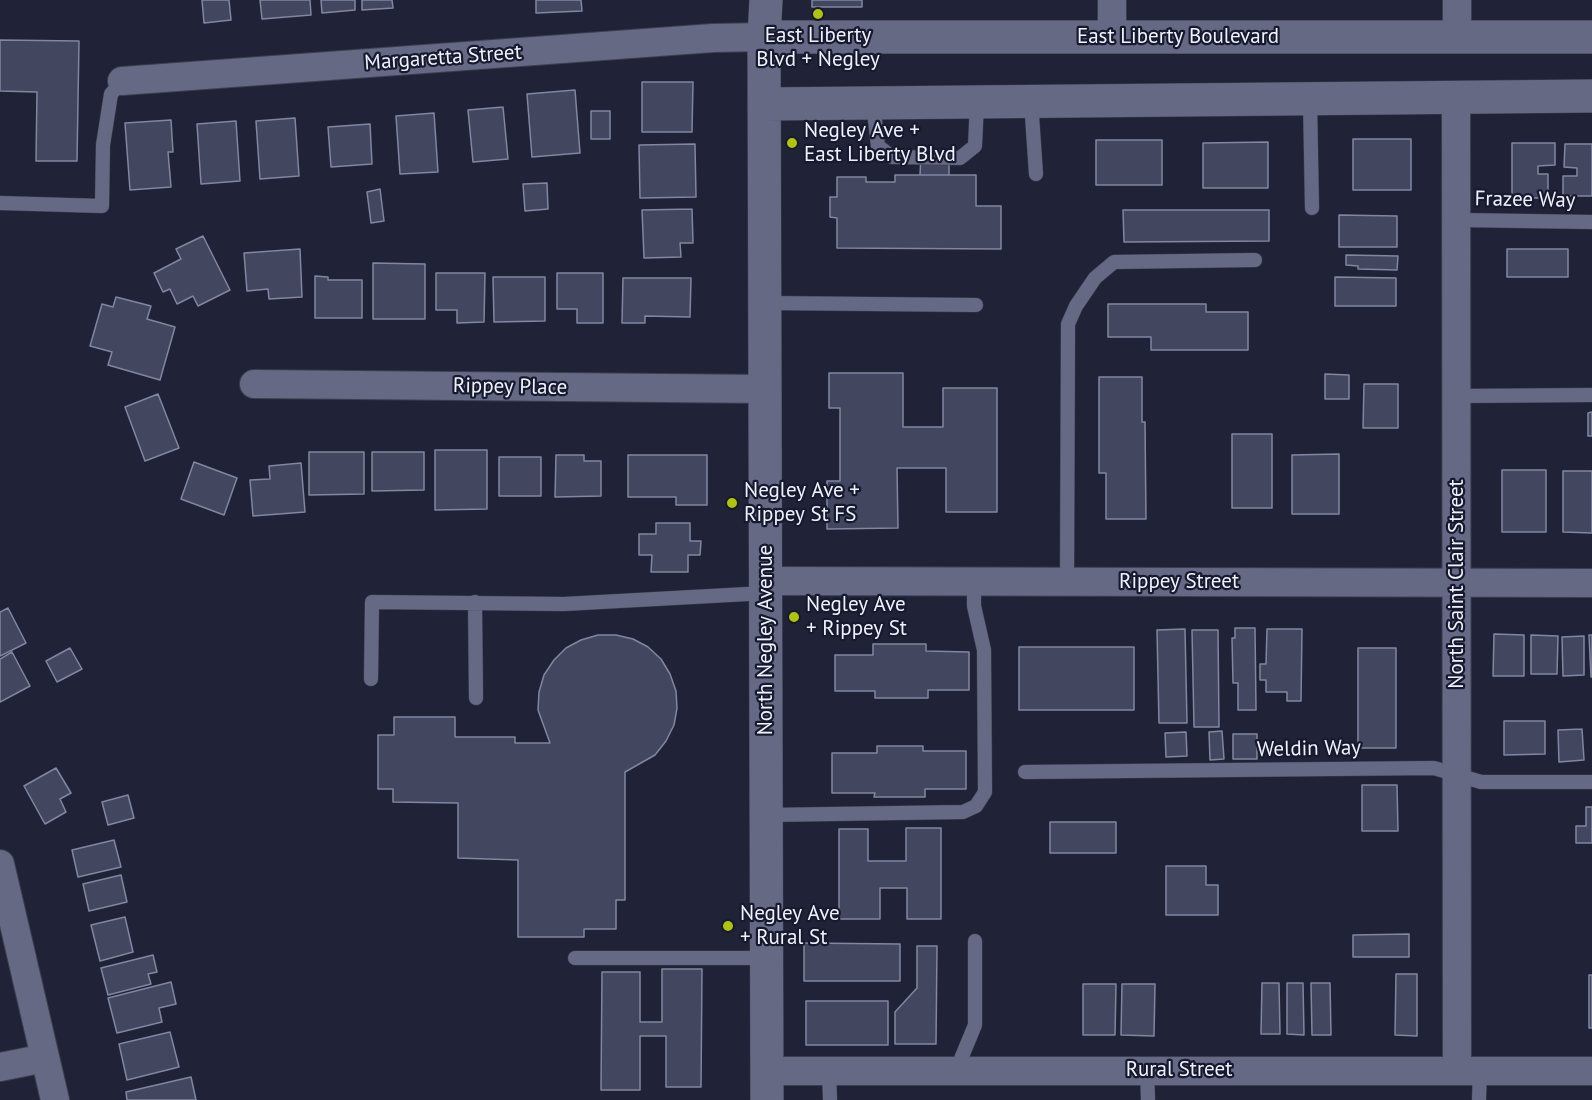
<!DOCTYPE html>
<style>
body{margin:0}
canvas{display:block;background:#202338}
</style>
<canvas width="1592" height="1100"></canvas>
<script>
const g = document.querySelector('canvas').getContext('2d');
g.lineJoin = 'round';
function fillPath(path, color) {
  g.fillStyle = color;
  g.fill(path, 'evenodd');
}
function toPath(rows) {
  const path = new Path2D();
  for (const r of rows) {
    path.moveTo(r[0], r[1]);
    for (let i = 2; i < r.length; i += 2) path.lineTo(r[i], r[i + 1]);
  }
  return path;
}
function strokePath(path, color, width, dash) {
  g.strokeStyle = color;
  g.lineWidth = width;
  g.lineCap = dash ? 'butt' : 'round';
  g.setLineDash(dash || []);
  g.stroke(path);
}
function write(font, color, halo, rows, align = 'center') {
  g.font = font + ' "PT Sans",sans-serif';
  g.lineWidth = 4.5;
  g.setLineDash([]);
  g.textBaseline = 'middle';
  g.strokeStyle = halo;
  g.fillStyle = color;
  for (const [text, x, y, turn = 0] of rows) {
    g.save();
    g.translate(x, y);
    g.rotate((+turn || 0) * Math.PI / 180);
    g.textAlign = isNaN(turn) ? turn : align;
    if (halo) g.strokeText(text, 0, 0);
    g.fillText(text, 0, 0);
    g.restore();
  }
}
const building = toPath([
 [202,0,229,0,231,20,204,23,202,0],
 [260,0,310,0,311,15,262,19,260,0],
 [321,0,355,0,355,10,322,13,321,0],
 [362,0,392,0,393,8,362,10,362,0],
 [536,0,581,0,582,11,536,13,536,0],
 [812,0,862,0,862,7,812,7,812,0],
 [0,40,79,41,77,161,36,161,37,92,0,91,0,40],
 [642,82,693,82,692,132,642,132,642,82],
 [575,90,580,153,532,157,527,94,575,90],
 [503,107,508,159,473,162,468,110,503,107],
 [591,111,610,111,610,139,591,139,591,111],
 [434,113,438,172,400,174,396,116,434,113],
 [295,118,299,176,260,179,256,121,295,118],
 [171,120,173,152,168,152,171,187,130,190,125,123,171,120],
 [236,121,240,181,201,184,197,124,236,121],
 [370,124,372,164,331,167,328,127,370,124],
 [1353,139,1411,139,1411,190,1353,190,1353,139],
 [1096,140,1162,140,1162,185,1096,185,1096,140],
 [1268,142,1268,188,1203,188,1203,143,1268,142],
 [1512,143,1555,143,1555,165,1538,166,1538,174,1548,174,1548,198,1512,198,1512,143],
 [695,144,696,197,640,198,639,145,695,144],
 [1565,144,1592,144,1592,196,1563,196,1563,176,1577,176,1577,168,1564,167,1565,144],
 [921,155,949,155,949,175,920,175,921,155],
 [895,175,976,175,976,206,1001,206,1001,249,837,248,837,218,830,217,830,197,837,197,837,177,866,177,866,182,895,182,895,175],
 [547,183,548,209,525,211,523,184,547,183],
 [380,189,384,221,371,223,367,192,380,189],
 [692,209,693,243,680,243,681,257,644,258,642,210,692,209],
 [1123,210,1269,210,1269,241,1124,242,1123,210],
 [1339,215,1397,216,1397,247,1339,247,1339,215],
 [203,236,230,290,198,306,193,296,177,304,170,289,163,292,154,273,181,259,176,249,203,236],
 [300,249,302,297,269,299,268,289,247,291,244,253,300,249],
 [1507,249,1568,249,1568,277,1507,277,1507,249],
 [1346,255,1398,256,1397,270,1358,269,1358,266,1346,265,1346,255],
 [373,263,425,264,425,319,373,319,373,263],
 [436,273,485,273,484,322,457,323,457,310,436,310,436,273],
 [557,273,603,273,603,323,577,323,577,309,557,309,557,273],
 [315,276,328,277,328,280,362,280,362,318,315,318,315,276],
 [493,277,545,277,545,321,494,322,493,277],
 [1335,277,1396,278,1396,306,1335,306,1335,277],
 [623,278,691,278,690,317,645,316,645,323,622,323,623,278],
 [116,297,151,306,147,319,175,327,160,380,108,365,112,352,90,346,102,304,113,307,116,297],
 [1108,304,1206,304,1206,312,1248,312,1248,350,1151,350,1151,337,1108,337,1108,304],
 [829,373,903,373,903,427,943,427,943,388,997,388,997,512,946,512,946,468,897,468,898,528,827,529,827,481,840,481,840,408,829,408,829,373],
 [1325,374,1349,375,1349,399,1325,399,1325,374],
 [1099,377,1142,377,1142,422,1145,422,1146,519,1106,519,1106,473,1099,473,1099,377],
 [1364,384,1398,384,1398,428,1363,428,1364,384],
 [158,394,179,448,145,461,125,407,158,394],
 [1592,412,1592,436,1588,436,1588,413,1592,412],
 [1232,434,1272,434,1272,508,1232,508,1232,434],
 [435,450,487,450,487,509,435,510,435,450],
 [309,452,364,452,364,494,309,495,309,452],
 [372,452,424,452,424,490,372,491,372,452],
 [1339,454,1339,514,1292,514,1292,455,1339,454],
 [556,455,584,455,584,461,601,461,601,496,555,497,556,455],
 [628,455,707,455,707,505,676,505,676,497,628,497,628,455],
 [499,457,541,457,541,496,499,496,499,457],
 [194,462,237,478,224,515,181,499,194,462],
 [301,463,305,512,253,516,250,480,270,479,269,466,301,463],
 [1502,470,1546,470,1546,532,1502,532,1502,470],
 [1563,471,1592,471,1592,533,1563,532,1563,471],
 [656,523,690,523,690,541,701,541,700,555,688,555,688,572,651,572,652,555,639,555,639,534,656,534,656,523],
 [8,608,26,643,0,656,0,612,8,608],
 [1235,628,1255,628,1256,710,1238,710,1238,683,1233,683,1232,638,1235,638,1235,628],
 [1185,629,1187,723,1159,723,1157,630,1185,629],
 [1267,629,1302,629,1301,701,1287,701,1287,692,1266,692,1266,680,1260,680,1260,664,1266,664,1267,629],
 [1192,630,1218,630,1219,727,1194,727,1192,630],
 [1494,634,1524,635,1524,676,1493,676,1494,634],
 [598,635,616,635,633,639,648,647,661,659,670,674,676,691,677,708,674,725,666,741,655,755,625,772,625,900,616,900,616,929,584,929,584,937,518,937,518,860,458,858,458,803,393,802,393,789,378,789,378,735,394,735,394,717,455,717,455,737,515,737,515,743,550,743,538,710,539,692,544,675,554,660,566,648,581,640,598,635],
 [1531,635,1558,636,1557,674,1531,674,1531,635],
 [1589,635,1592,635,1592,677,1591,677,1589,635],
 [1584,636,1584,675,1563,676,1562,637,1584,636],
 [873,644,926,644,926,651,969,652,969,690,928,690,928,698,875,698,875,691,835,691,835,655,873,655,873,644],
 [1019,647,1134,647,1134,710,1019,710,1019,647],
 [70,648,82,669,57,682,46,661,70,648],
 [1358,648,1396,648,1396,748,1358,748,1358,648],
 [12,652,30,686,0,702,0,659,12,652],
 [1504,721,1545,721,1545,754,1504,755,1504,721],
 [1582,729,1584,760,1559,762,1558,730,1582,729],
 [1222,731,1224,759,1210,760,1209,732,1222,731],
 [1186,732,1187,756,1166,757,1165,733,1186,732],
 [1233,734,1257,734,1257,759,1233,759,1233,734],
 [877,746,923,746,923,751,966,751,966,789,925,789,925,797,874,797,875,793,832,793,832,753,877,753,877,746],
 [56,768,71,793,60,799,66,812,45,824,24,786,56,768],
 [1362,785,1397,785,1398,831,1362,831,1362,785],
 [128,795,134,818,108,825,102,802,128,795],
 [1586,807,1592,807,1592,843,1576,843,1576,826,1586,826,1586,807],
 [1050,822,1116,822,1116,853,1050,853,1050,822],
 [906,828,941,828,941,919,907,919,907,888,880,888,880,919,839,919,839,829,868,829,868,861,906,861,906,828],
 [114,840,121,867,78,877,72,850,114,840],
 [1166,866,1206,866,1206,885,1218,885,1218,915,1166,915,1166,866],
 [121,875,127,902,89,911,83,884,121,875],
 [125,917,133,952,100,961,91,925,125,917],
 [1409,934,1409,957,1353,957,1353,935,1409,934],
 [804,943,900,944,900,981,804,981,804,943],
 [917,946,937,946,936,1044,895,1044,895,1012,917,988,917,946],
 [153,955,157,972,148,974,151,984,108,995,101,968,153,955],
 [662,969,702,969,701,1087,666,1087,666,1036,640,1036,640,1090,601,1090,602,972,640,972,640,1022,662,1022,662,969],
 [1396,974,1417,974,1417,1036,1395,1035,1396,974],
 [1589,975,1592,975,1592,1028,1589,1028,1589,975],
 [171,982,176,1004,159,1008,162,1022,117,1033,108,998,171,982],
 [1262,983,1279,983,1280,1034,1261,1034,1262,983],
 [1287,983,1303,983,1304,1035,1287,1034,1287,983],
 [1311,983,1330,983,1331,1035,1312,1035,1311,983],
 [1083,984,1116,984,1115,1035,1083,1035,1083,984],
 [1122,984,1155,984,1154,1036,1121,1035,1122,984],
 [806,1001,888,1001,888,1045,806,1045,806,1001],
 [170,1032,179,1067,127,1080,119,1044,170,1032],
 [191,1077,196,1100,127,1100,126,1092,191,1077]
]);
fillPath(building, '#42465e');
strokePath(building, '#8186a1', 1.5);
const lane = toPath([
 [1310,100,1312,208],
 [1031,101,1036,174],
 [873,103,878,146,892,157,960,158,975,146,977,102],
 [0,203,102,206,103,145,111,94,122,81],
 [1458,220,1592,222],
 [765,303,976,305],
 [1456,396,1592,395],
 [1067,582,1068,324,1076,306,1095,278,1114,262,1255,260],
 [475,602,476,698],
 [371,679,372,602,564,604,766,593],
 [1025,772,1434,768,1481,782,1592,782],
 [767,815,963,812,976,806,985,792,984,650,974,606,974,582],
 [575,958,767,958],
 [1147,1070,1148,1100],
 [829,1071,830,1100],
 [956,1071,975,1025,975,941],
 [1479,1100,1480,1070]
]);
const street = toPath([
 [1112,0,1112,37],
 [1457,0,1457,37],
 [122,81,713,38,764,37],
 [1456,97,1457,1070],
 [254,384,766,389],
 [766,581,1592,583],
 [0,864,55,1100],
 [0,1067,45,1058],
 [767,1071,1592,1071]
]);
const secondary = toPath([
 [766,0,764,37,767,1100],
 [764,37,1592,37],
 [765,104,1592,96]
]);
strokePath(lane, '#3c3e50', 15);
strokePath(street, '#3c3e50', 30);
strokePath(secondary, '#3c3e50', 34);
strokePath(lane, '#656983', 14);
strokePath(street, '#656983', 28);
strokePath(secondary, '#656983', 33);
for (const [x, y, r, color] of [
 [818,14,6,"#adc60d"],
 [792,143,6,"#adc60d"],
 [732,503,6,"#adc60d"],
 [794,617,6,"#adc60d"],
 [728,926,6,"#adc60d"]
]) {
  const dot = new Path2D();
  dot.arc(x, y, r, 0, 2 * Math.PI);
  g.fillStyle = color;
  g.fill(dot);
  strokePath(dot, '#17192e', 2);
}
write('21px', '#eff2fe', '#17192e', [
 ["East Liberty",818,36,"center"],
 ["Blvd + Negley",818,60,"center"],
 ["Negley Ave +",804,131],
 ["East Liberty Blvd",804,155],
 ["Negley Ave +",744,491],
 ["Rippey St FS",744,515],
 ["Negley Ave",806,605],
 ["+ Rippey St",806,629],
 ["Negley Ave",740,914],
 ["+ Rural St",740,938]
], 'left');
write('21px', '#eff2fe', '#17192e', [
 ["East Liberty Boulevard",1178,37],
 ["Margaretta Street",443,58,-4],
 ["Frazee Way",1525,200,1],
 ["Rippey Place",510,387,1],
 ["Rippey Street",1179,582],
 ["North Saint Clair Street",1457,584,-90],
 ["North Negley Avenue",766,640,-90],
 ["Weldin Way",1309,749,-1],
 ["Rural Street",1179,1070]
]);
</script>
